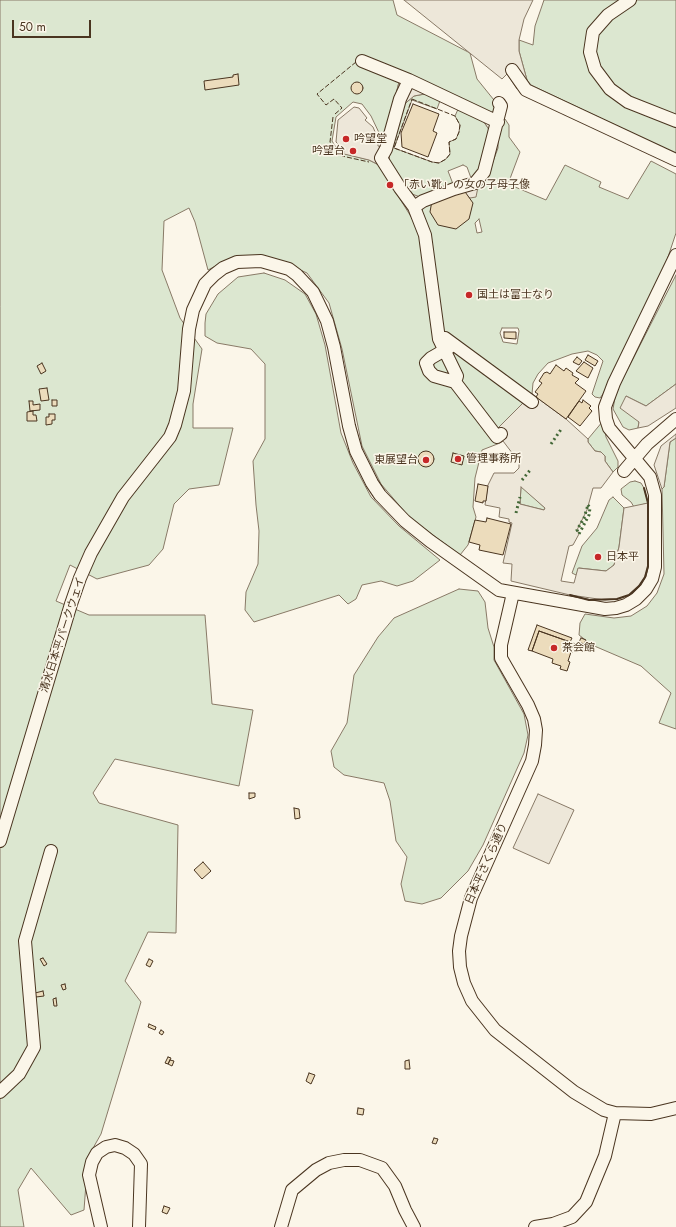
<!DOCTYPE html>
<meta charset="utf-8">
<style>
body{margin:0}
#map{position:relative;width:676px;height:1227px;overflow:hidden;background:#fbf6e9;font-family:Jost,sans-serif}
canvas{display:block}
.scale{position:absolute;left:12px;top:20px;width:79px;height:18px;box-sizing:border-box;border:2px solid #4a3520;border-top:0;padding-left:5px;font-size:12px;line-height:14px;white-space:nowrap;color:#4a3520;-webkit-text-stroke:3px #fbf6e9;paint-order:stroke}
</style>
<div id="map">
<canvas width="676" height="1227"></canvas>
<div class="scale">50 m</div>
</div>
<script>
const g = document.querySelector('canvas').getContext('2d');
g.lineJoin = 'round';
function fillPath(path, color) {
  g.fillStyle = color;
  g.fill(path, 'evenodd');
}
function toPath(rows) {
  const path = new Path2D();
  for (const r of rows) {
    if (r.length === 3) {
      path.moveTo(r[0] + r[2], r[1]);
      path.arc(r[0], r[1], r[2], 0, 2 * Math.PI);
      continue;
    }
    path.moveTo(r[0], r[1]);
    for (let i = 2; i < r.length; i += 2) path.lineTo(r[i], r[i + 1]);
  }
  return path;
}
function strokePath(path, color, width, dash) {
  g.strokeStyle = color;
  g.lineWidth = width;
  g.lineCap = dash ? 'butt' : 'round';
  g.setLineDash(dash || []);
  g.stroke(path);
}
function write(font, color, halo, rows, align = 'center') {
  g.font = font + ' Jost,"Noto Sans JP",sans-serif';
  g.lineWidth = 3;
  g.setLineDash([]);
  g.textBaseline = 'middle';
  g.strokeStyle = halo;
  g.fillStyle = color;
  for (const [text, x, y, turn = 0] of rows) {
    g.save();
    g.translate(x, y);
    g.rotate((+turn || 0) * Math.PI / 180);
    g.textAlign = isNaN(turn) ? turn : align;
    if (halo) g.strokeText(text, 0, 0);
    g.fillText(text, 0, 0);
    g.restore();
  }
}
const green = toPath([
 [0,0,393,0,397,15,470,53,477,79,498,105,492,114,399,82,383,147,382,139,371,116,362,104,353,102,336,117,332,141,339,152,369,160,379,165,412,194,389,163,389,150,402,106,414,96,430,93,441,98,437,109,412,100,394,148,432,162,439,163,446,159,450,154,449,142,456,139,459,132,460,125,455,116,459,107,480,116,488,128,505,119,509,125,509,137,520,152,508,184,546,200,565,165,601,182,599,187,628,199,651,161,676,174,676,233,667,260,646,307,603,394,600,398,595,397,592,394,603,361,597,355,588,351,572,354,548,363,538,374,533,383,532,394,492,434,500,443,482,450,475,478,473,507,476,517,468,545,460,555,410,518,381,484,362,446,342,349,329,303,307,273,287,264,233,257,208,270,195,222,189,208,164,221,162,270,180,318,202,349,193,404,193,428,233,428,219,485,189,489,174,504,163,549,149,565,97,579,70,565,56,601,89,615,205,615,212,704,253,710,239,786,115,759,93,793,99,803,178,825,176,933,148,932,125,981,141,1002,101,1134,88,1157,84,1210,71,1215,31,1168,18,1190,24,1227,0,1227,0,0],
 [463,165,467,167,471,178,453,184,448,171,463,165],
 [479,219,482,232,477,233,475,223,479,219],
 [502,328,518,328,519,331,517,344,503,342,500,333,502,328],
 [544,0,676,0,676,154,531,85,527,80,519,51,519,40,533,45,535,26,544,0],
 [264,273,285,280,305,294,316,314,325,345,341,433,353,463,371,497,399,526,440,560,413,581,397,586,381,581,362,585,356,599,348,604,339,595,254,622,245,610,246,592,258,564,259,531,256,505,253,461,265,439,265,364,251,349,217,343,205,336,205,323,206,314,218,294,238,277,264,273],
 [676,275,676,384,646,406,626,396,639,422,638,428,629,430,623,427,613,409,616,392,676,275],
 [603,421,606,437,618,461,618,467,613,472,605,461,605,456,601,452,595,451,588,442,588,439,603,421],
 [676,438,676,729,659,723,671,693,641,666,592,645,579,635,580,623,585,614,614,618,631,616,647,606,657,593,664,574,662,489,664,487,670,442,676,438],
 [635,481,641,483,644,488,648,503,634,507,631,502,622,495,621,489,630,482,635,481],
 [521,486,545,508,544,510,520,504,521,486],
 [613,497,624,508,619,547,614,565,606,571,579,568,576,575,572,573,582,546,597,528,609,500,613,497],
 [459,589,478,591,485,602,488,628,494,647,494,660,524,714,528,735,524,753,483,845,468,871,441,898,422,904,405,901,401,884,407,857,396,841,390,801,384,783,344,775,334,767,331,751,347,723,354,675,378,637,394,618,459,589]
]);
fillPath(green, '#dce7d0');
strokePath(green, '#887966', 1);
const parking = toPath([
 [404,0,533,0,524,19,519,40,519,51,527,80,517,89,507,74,502,79,404,0],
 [399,82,492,113,498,105,498,148,488,175,478,187,476,197,470,198,461,193,423,206,418,228,379,165,369,160,344,154,344,150,336,142,338,120,354,107,359,108,367,118,365,120,373,127,378,139,378,146,383,147,399,82],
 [430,93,480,116,488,128,490,135,480,169,471,178,423,198,412,194,389,163,389,150,402,106,414,96,430,93],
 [676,384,676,408,648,426,638,428,639,422,620,408,626,396,646,406,676,384],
 [532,394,566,419,588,439,588,442,595,451,601,452,605,456,605,461,613,472,601,488,593,488,587,510,577,530,579,534,573,545,569,546,561,581,574,583,578,568,606,571,614,565,619,547,624,508,648,503,648,566,645,577,639,586,629,595,617,599,605,600,570,595,511,581,512,564,503,563,512,523,509,522,509,519,499,517,500,508,485,505,488,485,494,473,514,473,519,468,519,462,503,441,500,443,492,434,532,394],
 [521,487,545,508,544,510,520,504,521,487],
 [676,434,676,438,670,442,664,487,662,489,654,465,661,446,676,434],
 [538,794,574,810,549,864,513,848,538,794]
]);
fillPath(parking, '#ede7d9');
strokePath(parking, '#887966', 1);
const building = toPath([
 [238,74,239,85,205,90,204,81,233,77,233,75,238,74],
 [357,88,6],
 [413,104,439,114,433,131,437,133,428,157,402,147,401,133,413,104],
 [463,189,473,203,469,219,456,229,438,225,430,212,433,195,463,189],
 [504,332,516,332,516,339,504,338,504,332],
 [588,355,598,361,595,366,585,360,588,355],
 [577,357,582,361,579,365,573,362,577,357],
 [584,362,593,368,588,378,576,371,584,362],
 [42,363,46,371,41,374,37,366,42,363],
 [556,365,564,371,566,368,573,373,572,375,579,379,575,383,586,391,566,419,536,397,538,394,535,392,542,383,539,381,544,373,547,372,550,374,556,365],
 [47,388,49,400,41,401,39,389,47,388],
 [52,400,57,400,57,406,52,406,52,400],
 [583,400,591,406,589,408,592,411,580,426,568,417,579,401,582,403,583,400],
 [29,401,33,401,33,405,40,404,40,410,30,411,29,401],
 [33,411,33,415,36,415,37,421,27,421,27,412,33,411],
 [49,414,55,414,55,420,52,420,52,424,46,425,46,417,49,417,49,414],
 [426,459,8],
 [453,453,464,456,462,465,451,462,453,453],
 [478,484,488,486,486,501,483,501,483,503,475,501,478,484],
 [487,518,511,524,503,555,479,550,480,545,469,542,475,520,486,522,487,518],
 [537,625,572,638,570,642,539,631,532,651,528,650,537,625],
 [539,631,576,644,573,652,571,652,568,661,570,662,567,671,560,669,561,666,552,663,553,659,532,651,539,631],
 [581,638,586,640,584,644,579,642,581,638],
 [249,793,255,793,255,797,249,799,249,793],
 [294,808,299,809,300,818,295,819,294,808],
 [203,862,211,871,202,879,194,870,203,862],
 [43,958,47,964,44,966,40,959,43,958],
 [149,959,153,961,150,967,146,965,149,959],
 [65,984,66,989,63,990,61,985,65,984],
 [43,991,44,996,36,997,35,993,43,991],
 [56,998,57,1006,54,1006,53,999,56,998],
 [149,1024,156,1027,155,1030,148,1027,149,1024],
 [161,1030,164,1032,162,1035,159,1033,161,1030],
 [168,1057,171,1058,168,1064,165,1063,168,1057],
 [170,1060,174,1061,172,1066,168,1064,170,1060],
 [409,1060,410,1069,405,1069,405,1061,409,1060],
 [309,1073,315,1075,311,1084,306,1081,309,1073],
 [358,1108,364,1109,363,1115,357,1114,358,1108],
 [434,1138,438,1139,436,1144,432,1143,434,1138],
 [164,1206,170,1208,167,1214,162,1212,164,1206]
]);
fillPath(building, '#ecdcbc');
strokePath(building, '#4a3520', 1);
const minor = toPath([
 [630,0,608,15,593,32,590,52,595,69,610,89,628,102,676,121],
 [362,61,409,80],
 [512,70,526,90,676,160],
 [498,122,409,80,400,99,386,149,381,158,400,188,414,207,425,235,439,339,457,376,455,382,497,437,501,434],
 [414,207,423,201,454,189,475,183,484,172,501,106,499,103],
 [445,338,532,402],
 [450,347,431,358,426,363,429,371,434,376,455,382],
 [624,471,647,444,676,419],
 [513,593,501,645,501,658,528,705,534,719,536,730,535,745,532,761,471,898,461,936,459,951,460,967,464,983,472,1001,495,1030,574,1092,604,1110,615,1113,605,1156,586,1202,572,1217,553,1224,535,1227],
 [0,841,71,604,80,578,91,553,123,497,170,437,175,425,184,391,189,329,193,310,205,284,214,275,223,268,237,262,261,261,289,269,297,275,313,292,327,321,334,347,349,426,356,451,372,483,380,495,405,521,430,541,499,590,605,609,616,608,626,605,636,599,646,589,652,579,655,567,655,495,650,477,609,428,606,419,605,407,614,383,676,255],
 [0,1092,19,1074,34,1047,25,941,51,851],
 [615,1113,651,1114,676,1108],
 [101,1227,89,1175,92,1162,97,1153,106,1147,115,1145,125,1148,134,1154,141,1164,139,1227],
 [281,1227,292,1190,316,1170,329,1163,344,1160,360,1160,382,1168,395,1186,405,1210,414,1227]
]);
strokePath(minor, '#4a3520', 14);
strokePath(minor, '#fbf6e9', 12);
strokePath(toPath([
 [551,444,562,428],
 [522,480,531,469],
 [588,505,590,508,589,515,579,534,577,530,584,518,588,505],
 [516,513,520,497]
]), '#436837', 3, [2, 3]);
strokePath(toPath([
 [412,99,455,116,460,125,459,132,456,139,449,142,450,154,446,159,439,163,432,162,394,148,412,99],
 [335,114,342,108,334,99,326,105,317,94,356,62],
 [333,117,330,142,333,148,342,156,369,162]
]), '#4a3520', 1, [5, 2]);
strokePath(toPath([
 [570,595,589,600,617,599,629,595,639,586,645,577,648,566,648,503,644,488]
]), '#4a3520', 2);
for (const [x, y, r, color] of [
 [346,139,4,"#c62828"],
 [353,151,4,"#c62828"],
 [390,185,4,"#c62828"],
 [469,295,4,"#c62828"],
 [458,459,4,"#c62828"],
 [426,460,4,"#c62828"],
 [598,557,4,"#c62828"],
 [554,648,4,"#c62828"]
]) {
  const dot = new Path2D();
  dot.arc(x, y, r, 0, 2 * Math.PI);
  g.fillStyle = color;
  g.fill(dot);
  strokePath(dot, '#fbf6e9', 1.5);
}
write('11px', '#4a3520', '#fbf6e9', [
 ["吟望堂",354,139],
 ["吟望台",345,151,"right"],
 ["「赤い靴」の女の子母子像",398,185],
 ["国土は富士なり",477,295],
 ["管理事務所",466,459],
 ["東展望台",418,460,"right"],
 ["日本平",606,557],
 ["茶会館",562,648]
], 'left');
write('11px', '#4a3520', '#fbf6e9', [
 ["清水日本平パークウェイ",63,635,-72],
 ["日本平さくら通り",487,864,-66]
]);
</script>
